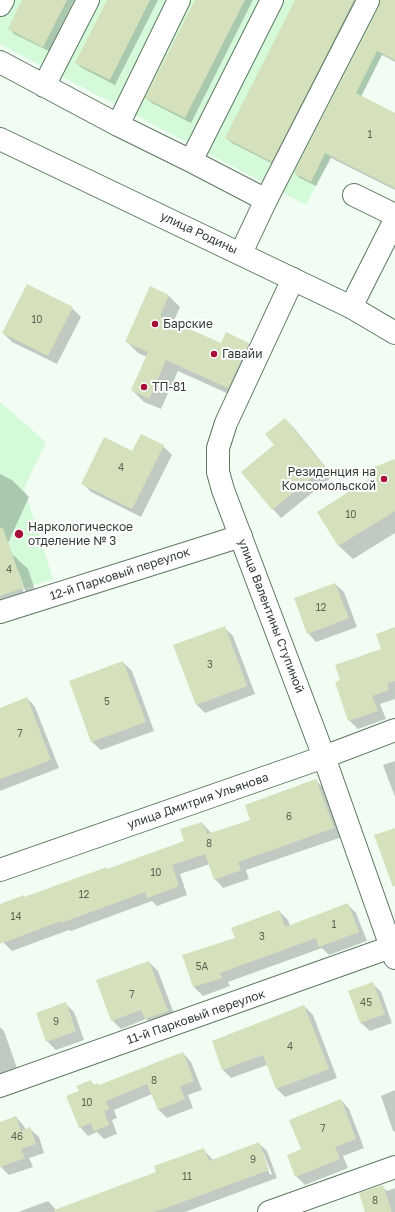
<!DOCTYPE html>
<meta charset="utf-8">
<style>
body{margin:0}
canvas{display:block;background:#f1fdf3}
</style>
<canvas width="395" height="1212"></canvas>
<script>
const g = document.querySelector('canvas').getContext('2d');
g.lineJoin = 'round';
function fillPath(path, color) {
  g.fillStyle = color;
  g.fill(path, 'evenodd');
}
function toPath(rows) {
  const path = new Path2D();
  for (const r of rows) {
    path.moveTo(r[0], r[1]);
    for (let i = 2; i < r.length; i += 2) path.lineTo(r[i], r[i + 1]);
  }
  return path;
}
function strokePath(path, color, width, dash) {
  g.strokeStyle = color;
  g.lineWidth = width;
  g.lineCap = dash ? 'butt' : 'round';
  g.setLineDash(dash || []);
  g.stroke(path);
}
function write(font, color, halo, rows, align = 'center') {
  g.font = font + ' "Golos Text",sans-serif';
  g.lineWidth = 4;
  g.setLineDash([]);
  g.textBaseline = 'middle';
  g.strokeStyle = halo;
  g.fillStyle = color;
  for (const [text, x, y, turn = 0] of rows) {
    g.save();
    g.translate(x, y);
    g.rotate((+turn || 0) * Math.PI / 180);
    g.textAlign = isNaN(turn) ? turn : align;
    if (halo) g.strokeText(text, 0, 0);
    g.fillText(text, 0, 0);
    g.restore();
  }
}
fillPath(toPath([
 [0,0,395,0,395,28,306,205,0,44],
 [0,402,46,442,24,488,53,579,0,596]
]), '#d5fada');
fillPath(toPath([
 [23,0,74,0,49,51,14,34,9,28],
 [108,0,158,0,115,85,82,68,76,63],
 [196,0,253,0,191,123,152,103,146,98],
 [296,0,363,0,277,166,232,143,226,138],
 [381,0,395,0,395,62,382,55,361,97,395,114,395,190,331,158,316,186,300,178,295,173,380,7],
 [169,296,180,307,173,323,221,345,226,334,249,344,260,355,240,399,178,371,161,409,144,402,132,390,147,357,138,353,126,341],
 [72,308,81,317,57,364,12,342,3,333],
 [285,419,294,428,333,476,281,518,273,509,275,446],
 [163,446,172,455,141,517,91,492,83,484],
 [395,461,395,533,353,559,339,546,318,513,373,478],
 [0,474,12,480,29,497,8,543,12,554,28,569,40,605,0,615],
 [16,570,18,570,26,593,24,593],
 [335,584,344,592,357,627,316,642,308,633],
 [224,627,233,636,255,694,205,713,196,704],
 [395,628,395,699,380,704,386,719,358,729,349,720,382,650],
 [123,662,132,671,154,731,101,750,92,742,70,682],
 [27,698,35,707,59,768,0,791,0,709],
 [395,761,395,797,383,765],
 [316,781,325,789,342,837,246,870,249,879,223,888,215,879,210,864,180,874,187,895,157,906,152,901,71,931,69,930,12,951,3,942,0,935,0,905,23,896,25,898,108,870,185,841,202,823,212,834,251,820],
 [348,905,356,913,367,941,329,955,322,948,228,982,230,986,203,996,194,987,184,956,236,938,279,911,288,920,290,926],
 [149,962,158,971,176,1019,154,1027,146,1019,121,1029,112,1020],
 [372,983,381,992,392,1023,370,1031,361,1023,350,992],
 [65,1003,74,1012,84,1040,56,1050,47,1041],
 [304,1006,313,1015,337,1078,285,1097,277,1089,267,1065,231,1078,223,1070,213,1041],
 [0,1027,4,1031,17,1068,0,1074],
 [183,1053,191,1062,202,1090,188,1095,193,1108,167,1118,158,1109,152,1094,114,1110,117,1118,112,1120,117,1134,104,1139,97,1132,88,1136,80,1127,80,1092,91,1081,95,1086,99,1086],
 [395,1090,395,1132,393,1131,381,1096],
 [341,1100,349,1109,364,1148,343,1156,348,1168,305,1185,296,1176,302,1150],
 [16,1117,24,1126,26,1130,30,1129,39,1137,44,1153,29,1158,33,1167,9,1175,0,1166,0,1123],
 [258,1143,267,1151,277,1178,185,1212,89,1212,158,1173,203,1149,213,1160],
 [261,1152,263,1152,272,1174,270,1175],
 [382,1186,387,1191,395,1188,395,1212,365,1212],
 [48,1201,58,1212,18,1212]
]), '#0003');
fillPath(toPath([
 [22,0,67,0,43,47,8,29],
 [107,0,150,0,110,80,75,63],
 [195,0,245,0,185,118,145,98],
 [295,0,354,0,272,162,225,138],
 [380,0,395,0,395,60,377,51,356,93,395,113,395,188,325,153,311,182,294,173,379,7],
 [27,284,73,307,48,356,2,333],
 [150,286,169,295,160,316,221,343,226,332,249,343,228,388,166,360,149,399,131,390,148,352,125,342],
 [285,418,325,467,272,510,241,472,274,445,265,434],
 [141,434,164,445,132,509,81,484,104,437,132,451],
 [395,459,395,511,338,546,317,512,372,477,369,469],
 [0,528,3,528,24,588,0,596],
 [335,583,349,618,307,634,294,598],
 [225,626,247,686,196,705,173,645],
 [395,627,395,681,387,684,389,690,372,696,378,711,348,721,335,682,340,680,335,665,381,649,376,634],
 [123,661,146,722,91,742,69,681],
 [27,697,51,760,0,779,0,708],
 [316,779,334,828,238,862,241,870,214,880,205,854,172,865,179,886,147,898,145,892,61,923,61,921,0,944,0,904,24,895,24,897,107,867,107,869,184,841,180,829,202,822,207,834,250,820,245,805],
 [395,828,395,886,393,887,374,835],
 [348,903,359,932,319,947,316,938,220,973,222,978,193,987,182,955,235,938,231,928,279,910,285,927],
 [149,961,168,1011,145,1019,141,1010,111,1021,96,980],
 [373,982,385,1014,360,1023,348,991],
 [66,1002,76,1031,46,1042,36,1013],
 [304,1005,329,1069,276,1089,263,1055,222,1070,212,1041],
 [183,1052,194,1081,180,1086,185,1099,158,1110,147,1084,106,1101,109,1109,104,1111,109,1125,94,1131,91,1123,79,1128,66,1096,79,1091,76,1086,91,1080,93,1085,98,1083,99,1085],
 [341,1099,356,1139,335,1147,340,1159,295,1177,287,1155,301,1149,289,1120],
 [16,1116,21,1131,30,1127,36,1144,21,1149,25,1158,0,1167,0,1122],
 [259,1142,269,1170,169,1207,153,1212,55,1212,54,1210,156,1172,154,1166,204,1148,209,1161],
 [383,1185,392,1212,365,1212,359,1193]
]), '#d5e1bc');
const minor = toPath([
 [0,5,3,0],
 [0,62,118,125,191,161,266,200,241,253],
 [44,86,88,0],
 [118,125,179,0],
 [191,161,272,0],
 [354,195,395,215],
 [266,200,368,1],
 [293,279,226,423,218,448,218,472,223,490,324,757,395,958],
 [351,307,395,220],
 [0,612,241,536],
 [0,870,324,757,395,730],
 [0,1086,391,947],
 [269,1212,395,1167]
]);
const major = toPath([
 [0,139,351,307,395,333]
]);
strokePath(minor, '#5d7761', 24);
strokePath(major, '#5d7761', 24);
strokePath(minor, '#fff', 22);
strokePath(major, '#fff', 22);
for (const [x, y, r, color] of [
 [155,324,4,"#a70d35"],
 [214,354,4,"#a70d35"],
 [144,387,4,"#a70d35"],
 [384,479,4,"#a70d35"],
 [19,534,5,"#a70d35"]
]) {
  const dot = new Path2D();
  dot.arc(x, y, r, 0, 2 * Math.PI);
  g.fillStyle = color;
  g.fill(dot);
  strokePath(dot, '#fff', 1.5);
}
write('10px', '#5b6756', null, [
 ["1",370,135],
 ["10",37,320],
 ["4",121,468],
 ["10",351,515],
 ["4",9,570],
 ["12",321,608],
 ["3",210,665],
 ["5",107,702],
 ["7",20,734],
 ["6",289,817],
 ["8",209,844],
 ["10",156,873],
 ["12",84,895],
 ["14",16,917],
 ["1",334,925],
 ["3",262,937],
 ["5А",202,967],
 ["7",132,995],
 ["45",366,1003],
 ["9",56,1022],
 ["4",290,1047],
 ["8",154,1081],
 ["10",87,1103],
 ["7",323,1129],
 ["46",17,1137],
 ["9",253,1160],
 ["11",187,1177],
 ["8",375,1201]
]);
write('12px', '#323e34', '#fff', [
 ["улица Родины",199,233,25],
 ["12-й Парковый переулок",120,574,-18],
 ["улица Валентины Ступиной",271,616,69],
 ["улица Дмитрия Ульянова",198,801,-19],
 ["11-й Парковый переулок",196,1017,-19]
]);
write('12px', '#323e34', '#fff', [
 ["Барские",163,324],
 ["Гавайи",222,354],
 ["ТП-81",152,387],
 ["Резиденция на",376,472,"right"],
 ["Комсомольской",376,486,"right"],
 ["Наркологическое",28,527],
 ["отделение № 3",28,541]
], 'left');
</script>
